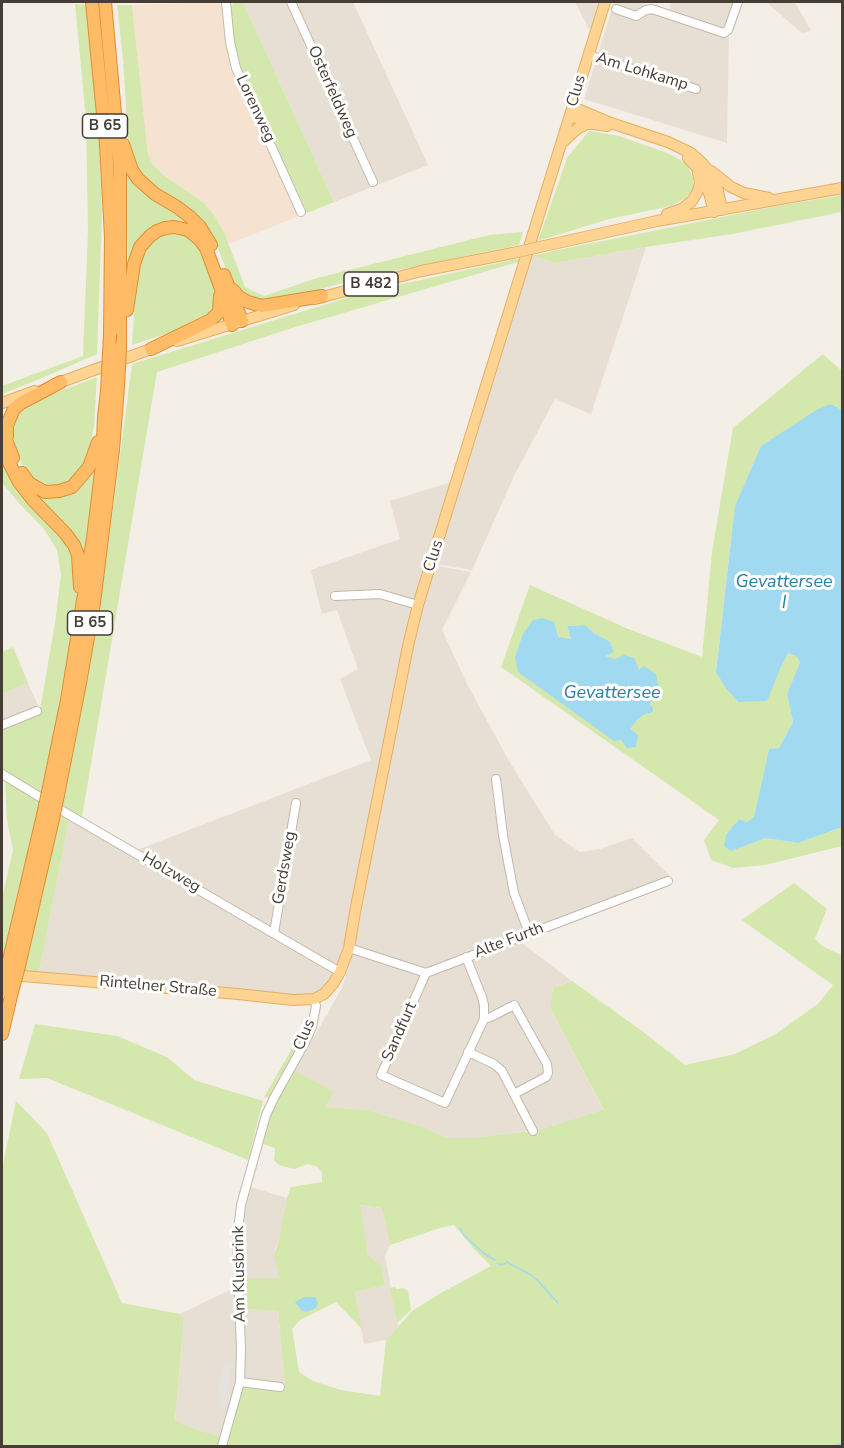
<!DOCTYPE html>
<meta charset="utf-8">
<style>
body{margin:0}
#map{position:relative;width:844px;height:1448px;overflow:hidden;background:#f3eee6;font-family:"Nunito Sans",sans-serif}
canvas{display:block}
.frame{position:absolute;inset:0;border:3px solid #463e35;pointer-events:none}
</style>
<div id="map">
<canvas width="844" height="1448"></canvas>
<div class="frame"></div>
</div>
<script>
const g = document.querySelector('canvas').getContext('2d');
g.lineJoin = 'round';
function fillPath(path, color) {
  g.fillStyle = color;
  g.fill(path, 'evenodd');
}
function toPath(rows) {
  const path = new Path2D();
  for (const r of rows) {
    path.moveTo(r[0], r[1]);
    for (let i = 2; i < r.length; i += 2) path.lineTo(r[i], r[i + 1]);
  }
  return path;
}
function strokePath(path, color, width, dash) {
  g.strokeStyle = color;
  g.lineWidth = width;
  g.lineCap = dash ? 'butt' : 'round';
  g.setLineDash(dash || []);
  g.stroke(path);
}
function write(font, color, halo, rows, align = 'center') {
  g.font = font + ' "Nunito Sans",sans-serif';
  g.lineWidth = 6;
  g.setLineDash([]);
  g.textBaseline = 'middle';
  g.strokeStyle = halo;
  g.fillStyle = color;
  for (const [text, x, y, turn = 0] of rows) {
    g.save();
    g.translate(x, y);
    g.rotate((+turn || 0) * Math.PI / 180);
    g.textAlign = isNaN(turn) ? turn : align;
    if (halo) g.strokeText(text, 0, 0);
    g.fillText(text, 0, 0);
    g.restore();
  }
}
fillPath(toPath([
 [243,2,353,2,428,165,334,202],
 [575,2,599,2,590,31],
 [614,2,639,2,669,11,671,2,737,2,729,31,727,143,584,99],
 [766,2,795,2,811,31,802,33],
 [646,247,591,414,555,399,515,474,472,570,431,563,525,260,534,256,555,263],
 [451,482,405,645,344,947,337,966,137,850,371,760,340,679,358,669,337,610,322,614,311,570,400,539,390,501],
 [433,565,471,572,442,630,467,684,509,761,555,835,580,852,600,849,632,838,671,877,533,928,425,970,355,947,410,647],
 [28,683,40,710,2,725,2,694],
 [69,820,337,973,331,982,314,996,292,996,39,972],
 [519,941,572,981,553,988,550,1008,604,1111,539,1130,471,1138,447,1138,423,1127,368,1110,325,1107,291,1069,308,1035,314,1037,342,988,353,953,427,977],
 [251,1187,287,1198,279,1239,275,1249,281,1278,241,1278,241,1226],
 [359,1205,382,1208,390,1245,385,1256,398,1327,386,1340,364,1344,355,1292,385,1285,382,1266,368,1255],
 [236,1287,238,1380,221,1437,187,1426,175,1420,184,1320,180,1314],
 [243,1309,278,1311,285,1386,242,1380,245,1353]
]), '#e7dfd4');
fillPath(toPath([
 [217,2,225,9,233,69,299,216,229,244,224,232,215,216,204,203,165,176,154,166,148,155,132,5]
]), '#f6e2d0');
fillPath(toPath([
 [234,2,243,2,334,202,307,213,239,67,233,41,230,8],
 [75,4,87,5,97,86,102,215,97,354,42,378,2,394,2,386,83,356,88,232,86,118],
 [117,5,132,5,148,155,154,166,165,176,204,203,215,216,224,232,245,287,264,296,317,278,489,235,523,232,519,245,364,277,274,302,244,298,232,284,217,246,208,230,152,186,143,178,135,165,128,139,123,59],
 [589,131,619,136,667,153,684,162,688,167,693,178,693,189,686,198,671,206,609,219,538,241,567,158],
 [126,166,194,225,158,226,128,272],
 [842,195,842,212,732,234,646,247,555,263,533,256,525,260,292,328,157,372,81,823,2,776,2,725,40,710,55,623,61,575,57,550,44,529,18,502,3,484,2,480,2,460,16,486,61,494,96,460,84,559,106,563,132,364,366,292,553,251,777,206],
 [165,232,182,232,200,245,217,293,215,311,203,322,132,345,137,266,148,244],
 [823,354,842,371,842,410,831,404,761,446,735,506,716,671,780,668,788,653,796,656,800,662,787,694,793,722,779,748,769,749,754,817,747,822,739,819,736,823,731,851,766,838,798,843,842,827,842,846,765,865,733,868,711,860,704,840,719,820,501,667,530,585,626,628,702,657,712,552,733,428],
 [585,625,595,634,609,641,603,656,615,659,639,670,651,699,649,706,653,712,645,714,638,719,629,729,558,637,571,640,567,626],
 [97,377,94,427,85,467,77,478,63,486,46,487,30,478,21,463,14,439,11,424,24,405],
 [13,647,28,683,2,694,2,652],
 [5,782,41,803,4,963,2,963,2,898,13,850,7,820],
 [59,814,69,820,39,972,23,971],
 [794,883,827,909,815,939,822,946,841,955,842,950,842,1446,2,1446,2,1169,16,1101,47,1133,122,1303,180,1314,184,1319,175,1420,187,1426,221,1437,242,1380,285,1385,278,1311,243,1309,241,1278,280,1278,274,1256,279,1239,287,1198,291,1187,322,1182,322,1173,318,1167,308,1164,294,1169,279,1165,274,1160,275,1148,263,1144,273,1098,264,1097,301,1033,308,1035,291,1069,333,1091,326,1107,368,1110,423,1127,447,1138,471,1138,539,1130,604,1110,550,1008,553,988,572,981,642,1031,685,1065,735,1054,776,1034,818,1004,833,985,742,920],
 [360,1205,382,1208,390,1245,443,1227,454,1225,474,1249,491,1266,441,1293,412,1311,398,1327,386,1340,380,1396,341,1390,313,1381,299,1372,292,1329,300,1320,336,1302,362,1329,355,1292,385,1285,382,1266,368,1255],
 [35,1024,117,1036,167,1057,194,1080,263,1101,248,1160,47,1078,19,1079],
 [396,1287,396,1289,403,1288,408,1291,411,1310,397,1323,390,1288]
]), '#d4e8ae');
fillPath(toPath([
 [224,1362,233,1364,227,1389,228,1392,231,1394,227,1410,219,1408,221,1403,218,1402,220,1395,216,1394]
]), '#e4e1de');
fillPath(toPath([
 [831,404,842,410,842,827,798,843,766,838,731,851,724,846,726,835,739,819,747,822,754,817,769,749,779,748,793,722,787,694,800,662,796,656,788,653,780,669,767,701,738,702,726,688,716,672,735,506,761,446,818,409],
 [542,618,554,622,558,637,571,639,567,626,585,625,595,634,609,641,614,652,605,656,615,659,624,655,634,658,639,670,644,666,656,674,659,689,656,698,651,699,650,705,653,708,653,712,645,714,638,719,630,729,638,735,636,747,627,748,621,740,614,741,518,672,515,657,523,634,533,620],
 [304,1297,315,1297,318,1303,316,1308,306,1312,302,1311,295,1302]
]), '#a1d9f1');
strokePath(toPath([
 [460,1228,464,1235,483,1253,495,1260],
 [498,1264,503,1265,507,1262,531,1275,538,1281,558,1303],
 [833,1446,842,1443]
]), '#a1d9f1', 1.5);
const minor = toPath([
 [226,2,230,42,236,68,301,212],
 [291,2,373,182],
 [616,9,636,16,646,10,652,9,724,33,728,30,738,2],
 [589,55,696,89],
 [335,596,380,594,418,605],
 [2,725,37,711],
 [2,774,71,816,340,972],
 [496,779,503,835,514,893,529,933],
 [274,933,296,803],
 [349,948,426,973,668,881],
 [426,973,381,1075,445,1103,484,1019,484,1005,482,997,466,957],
 [484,1019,491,1017,514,1005,547,1064,548,1073,546,1077,514,1094],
 [468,1052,494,1064,502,1071,533,1131],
 [240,1382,280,1387],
 [222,1446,240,1382,241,1350,237,1239,241,1205,266,1115,274,1098,304,1044,312,1027,316,1006,314,999]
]);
const major = toPath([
 [573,107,611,123,668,142,691,153,703,164,708,170,718,191,722,210],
 [570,116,594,124,607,126],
 [564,141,577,129,587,124,593,124],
 [688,158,698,169,704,180,709,193,714,212],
 [711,171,731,187,744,193,769,198],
 [667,214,682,209,692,201,698,191,700,182,698,173],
 [544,246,657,221,842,188],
 [315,299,421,271,513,253],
 [177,341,294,305],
 [53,385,159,346],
 [2,403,35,391],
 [11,975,238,994,293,1000,314,999,324,994,333,984,340,972,349,948,356,907,408,646,418,605,605,2]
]);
const highway = toPath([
 [92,2,106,145,111,237,110,334],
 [105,2,120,169,120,348],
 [123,144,132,170,138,179,155,194,177,207,189,216,200,227,211,245],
 [224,275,242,321],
 [233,290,239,297,248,302,262,306,322,296],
 [127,310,134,264,140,247,150,236,157,231,165,228,174,227,188,230,193,234,200,240,206,248,220,286,232,325],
 [151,349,211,320,219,312,220,296],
 [2,429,13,458],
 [7,437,7,425,14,409,21,403,61,382],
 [2,449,19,482,33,500,65,533,74,545,78,555,80,587],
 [22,473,29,483,45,492,59,491,72,487,89,467,98,442],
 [48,792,67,700,93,538,102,464,104,417,107,391],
 [58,795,80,683,94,603,113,450,118,387],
 [8,964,43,815],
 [19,966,53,819],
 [2,1034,12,992]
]);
strokePath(minor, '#c2b7ab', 10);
strokePath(major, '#e6af61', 12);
strokePath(highway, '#e08d33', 14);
strokePath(minor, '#fff', 8);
strokePath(major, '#ffd493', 10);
strokePath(highway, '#ffbb65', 12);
const majorBridge = toPath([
 [513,253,544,246]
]);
const highwayBridge = toPath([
 [118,387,120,348],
 [107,391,110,334],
 [43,815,48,792],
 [53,819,58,795],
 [2,991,8,964],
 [12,992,19,966]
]);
strokePath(majorBridge, '#e6af61', 12, []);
strokePath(highwayBridge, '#e08d33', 14, []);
strokePath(majorBridge, '#ffd493', 10);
strokePath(highwayBridge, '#ffbb65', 12);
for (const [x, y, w] of [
 [105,126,45],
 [371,284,54],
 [90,623,45]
]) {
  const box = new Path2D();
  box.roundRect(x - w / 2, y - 12, w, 24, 4.5);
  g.fillStyle = '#fff';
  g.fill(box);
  strokePath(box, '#463e35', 1.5);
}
write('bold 15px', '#463e35', null, [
 ["B 65",105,126],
 ["B 482",371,284],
 ["B 65",90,623]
]);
write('16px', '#463e35', '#fff', [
 ["Am Lohkamp",642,72,17],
 ["Clus",577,91,-74],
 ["Osterfeldweg",332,92,66],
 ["Lorenweg",255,109,65],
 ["Clus",434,556,-73],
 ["Gerdsweg",285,868,-80],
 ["Holzweg",171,873,30],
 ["Alte Furth",509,941,-21],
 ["Rintelner Straße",158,987,5],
 ["Sandfurt",400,1032,-66],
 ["Clus",305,1035,-68],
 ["Am Klusbrink",240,1274,-91]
]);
write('italic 18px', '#297ea4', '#fff', [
 ["Gevattersee",784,583],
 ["I",784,604],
 ["Gevattersee",612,694]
]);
</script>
